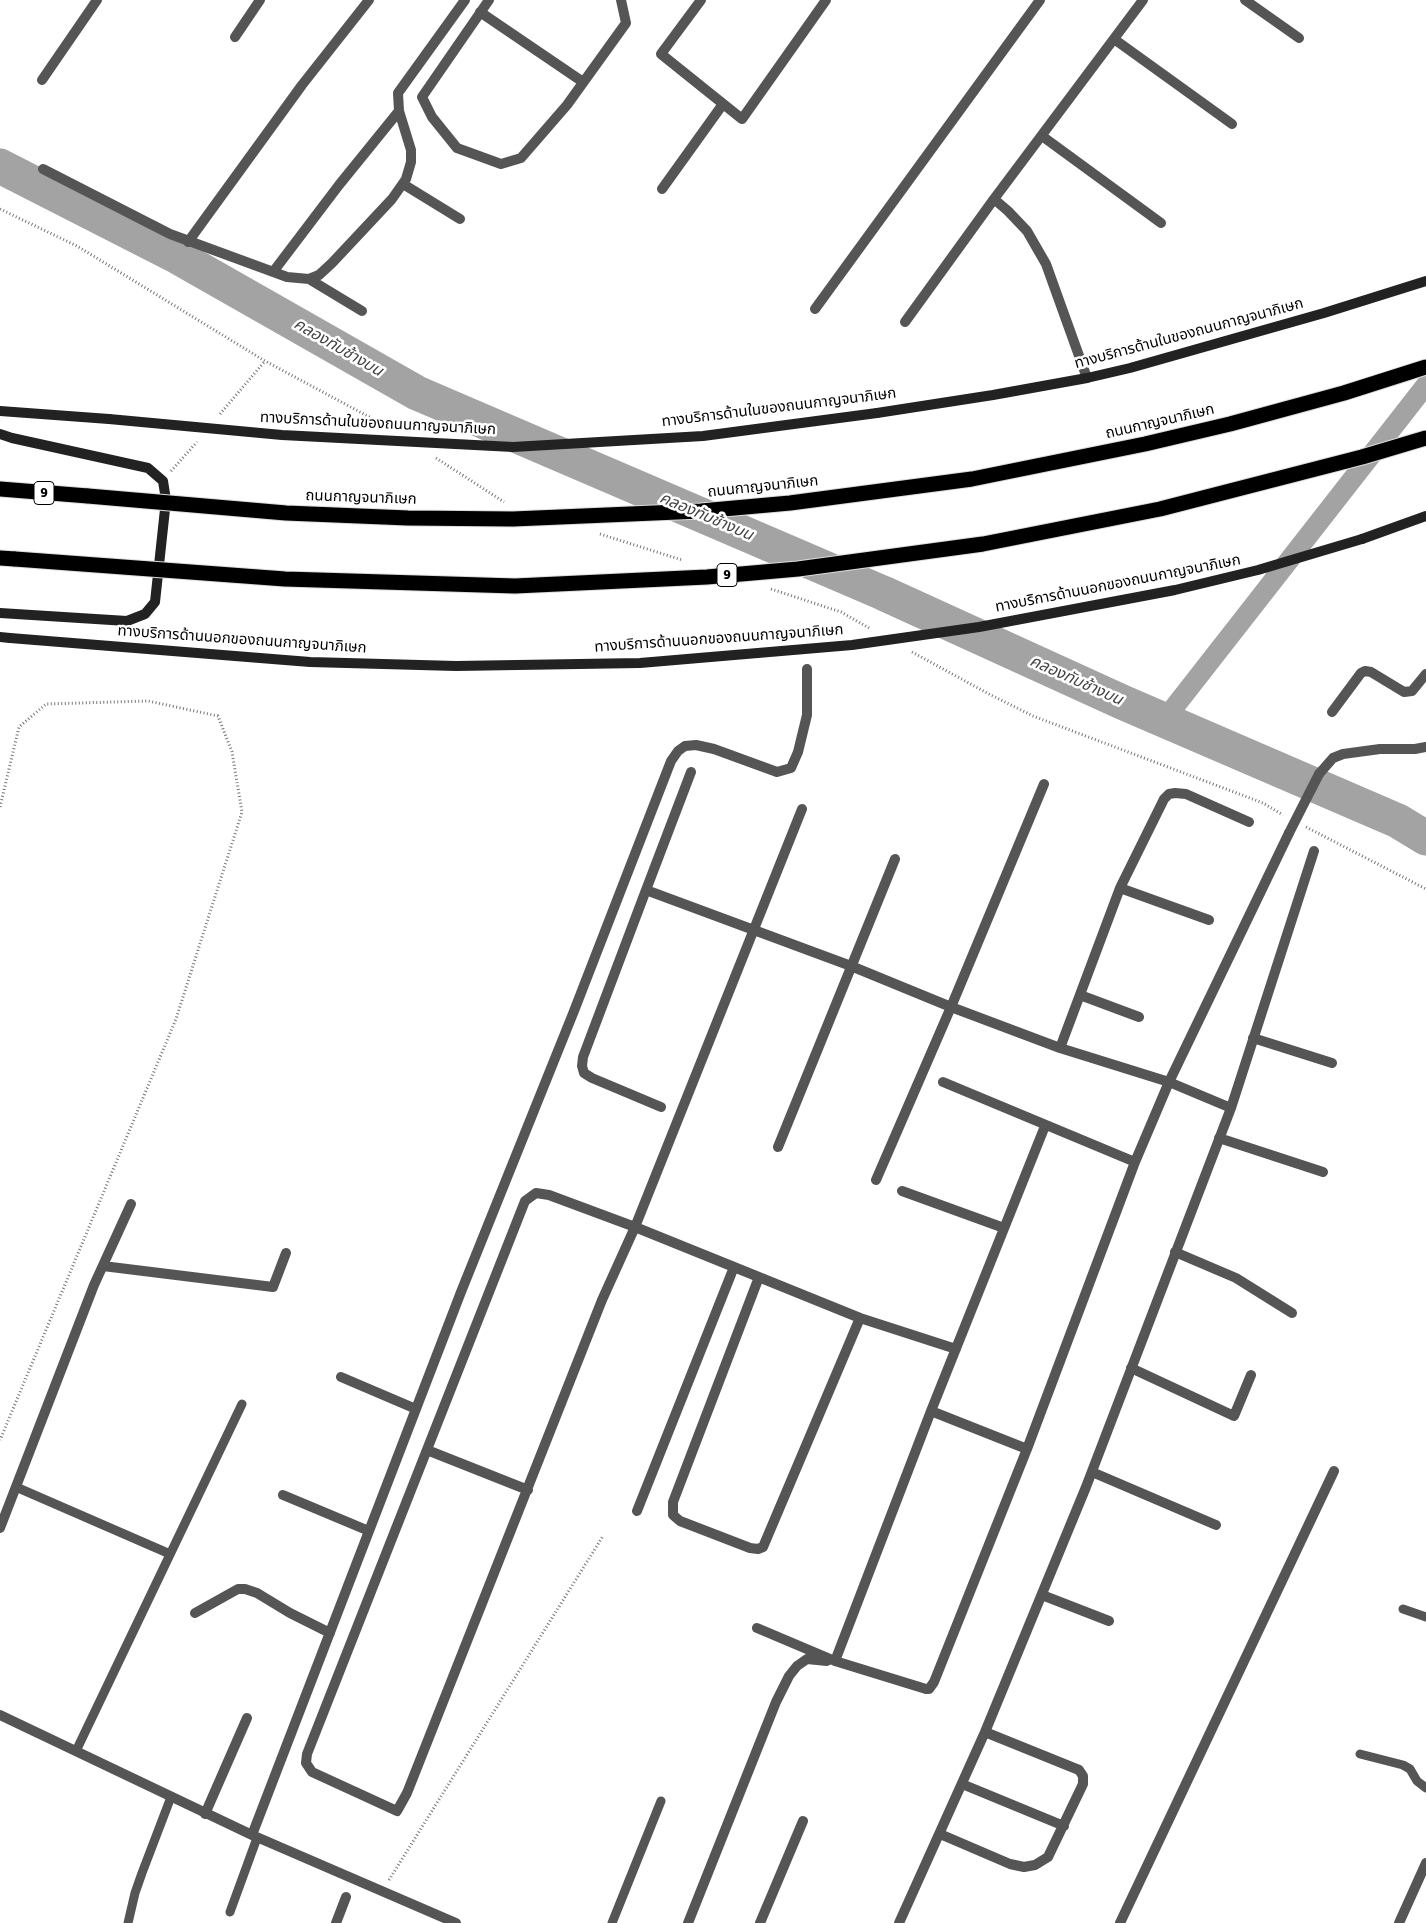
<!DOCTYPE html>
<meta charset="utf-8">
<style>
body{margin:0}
canvas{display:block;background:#fff}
</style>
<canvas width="1426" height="1923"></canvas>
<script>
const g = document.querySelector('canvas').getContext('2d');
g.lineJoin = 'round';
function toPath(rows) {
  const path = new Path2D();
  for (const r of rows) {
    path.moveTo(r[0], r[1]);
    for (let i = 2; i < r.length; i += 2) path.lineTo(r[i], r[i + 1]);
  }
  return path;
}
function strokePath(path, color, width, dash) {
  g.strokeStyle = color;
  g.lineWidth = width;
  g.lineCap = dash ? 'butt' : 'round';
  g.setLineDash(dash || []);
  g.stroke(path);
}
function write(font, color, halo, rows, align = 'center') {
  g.font = font + ' Signika,"Noto Sans Thai",sans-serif';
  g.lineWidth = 5;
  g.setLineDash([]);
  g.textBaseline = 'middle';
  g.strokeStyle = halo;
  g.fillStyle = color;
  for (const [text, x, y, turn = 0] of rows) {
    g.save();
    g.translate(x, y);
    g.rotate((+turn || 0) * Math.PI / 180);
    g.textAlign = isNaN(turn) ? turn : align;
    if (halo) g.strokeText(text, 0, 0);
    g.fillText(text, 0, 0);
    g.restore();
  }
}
strokePath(toPath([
 [1165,719,1426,385]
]), '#a3a3a3', 20);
strokePath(toPath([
 [0,166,178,257,417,393,883,593,1122,702,1398,821,1426,838]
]), '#a3a3a3', 35);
const highway = toPath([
 [0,489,88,496],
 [0,558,15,559]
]);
strokePath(highway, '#dbdbdb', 17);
strokePath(toPath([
 [0,209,77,246,265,361,386,426],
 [220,414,265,361],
 [436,458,504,502],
 [171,471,197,442],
 [600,534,682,560],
 [771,589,841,612,869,628],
 [912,652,989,694,1033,716,1263,803,1283,815],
 [0,807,19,727,46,704,148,701,218,716,232,752,242,812,176,1019,0,1440],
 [1306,827,1426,889],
 [389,1880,603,1536]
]), '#777', 3, [1, 2.5]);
strokePath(toPath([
 [16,1487,170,1554],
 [1403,1609,1426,1617],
 [76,1751,242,1404],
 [1360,1754,1403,1765,1410,1769,1417,1781,1426,1788],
 [230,1912,257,1838],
 [128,1923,135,1893,142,1873,171,1797],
 [612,1923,661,1801]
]), '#555', 9);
strokePath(toPath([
 [489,0,422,97,432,117,457,148,501,164,521,158,567,105,626,23,621,0],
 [701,0,661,54,742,119,826,0],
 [1245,0,1299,38],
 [480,12,583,82],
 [235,37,260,0],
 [1114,39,1232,124],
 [42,80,97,0],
 [1042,136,1161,223],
 [43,169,170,234,287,277,309,279,319,275,332,263,392,199,406,179,411,162,411,150,399,111,398,93,465,0],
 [403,184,460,219],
 [662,189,723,104],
 [188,242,302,85,369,0],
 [273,272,339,185,399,111],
 [309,279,362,311],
 [815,309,1040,0],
 [905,322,994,199],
 [1087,378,1046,264,1027,231,1008,211,994,199,1143,0],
 [1332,712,1361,673,1365,671,1371,672,1404,692,1412,691,1426,674],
 [691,772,646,890,851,966,951,1007,1060,1048,1169,1082,1231,1108],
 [1319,774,1333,758,1343,754,1380,749,1415,749,1426,747],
 [1120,888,1209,920],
 [646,890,583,1057,582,1066,584,1073,592,1078,661,1107],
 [1080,995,1139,1017],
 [1253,1038,1332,1063],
 [1060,1048,1120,888,1164,799,1169,794,1175,793,1186,794,1249,822],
 [943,1082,1135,1162],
 [1219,1138,1323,1172],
 [778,1147,895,859],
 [876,1180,951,1007,1044,784],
 [902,1191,1004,1228],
 [536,1193,549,1195,635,1227,602,1300,407,1793,397,1811,312,1772,306,1763,307,1754,525,1201,536,1193],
 [1175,1252,1236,1278,1292,1313],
 [103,1266,273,1287,286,1253],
 [734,1267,860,1318,956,1349],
 [759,1277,673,1502,673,1515,680,1521,750,1548,758,1549,763,1547,860,1318],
 [1131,1368,1234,1416,1251,1375],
 [341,1377,416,1409],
 [931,1411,1027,1449,1135,1162,1169,1082,1289,833],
 [427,1450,528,1490],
 [1092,1472,1216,1525],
 [283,1495,369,1531],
 [637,1511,734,1267,635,1227,802,809],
 [0,1528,94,1285,131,1204],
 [1042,1595,1109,1621],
 [195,1613,238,1589,245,1589,257,1593,290,1613,330,1633],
 [757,1628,835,1661,926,1689,929,1689,934,1682,1027,1449],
 [835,1661,931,1411,1045,1126],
 [0,1715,252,1835,456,1923],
 [962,1784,1064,1826],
 [205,1814,247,1718],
 [940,1834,1010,1864,1024,1867,1035,1865,1048,1857,1083,1784,1083,1776,1079,1770,985,1732],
 [252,1835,461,1292,574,1011,671,761,678,751,685,746,696,745,714,749,777,772,791,768,798,752,807,715,807,669],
 [336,1923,346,1897],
 [688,1923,776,1702,789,1676,797,1666,807,1659,827,1661],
 [760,1923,803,1821],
 [899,1923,985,1732,1086,1487,1231,1108,1314,851],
 [1120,1923,1334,1471],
 [1399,1923,1426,1863]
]), '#555', 10);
strokePath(toPath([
 [0,411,109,419],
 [877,413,993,395,1087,378,1130,368,1324,313,1426,281],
 [0,434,12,438,148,468,163,481,166,500,155,602,145,614,127,621,0,613],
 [1362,539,1426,516],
 [0,637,10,638]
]), '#222', 10);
strokePath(highway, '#000', 15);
const highwayBridge = toPath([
 [88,496,286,513,408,518,513,519,701,511,790,503,972,479,1145,444,1230,424,1344,393,1426,367],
 [15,559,285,579,515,586,707,577,798,569,983,544,1160,509,1362,457,1426,438]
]);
strokePath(highwayBridge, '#dbdbdb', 17, []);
strokePath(toPath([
 [1289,833,1319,774]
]), '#555', 10);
strokePath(toPath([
 [109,419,282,435,513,447,703,436,877,413],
 [10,638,310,662,456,666,640,663,852,645,979,627,1175,590,1258,570,1362,539]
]), '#222', 10);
strokePath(highwayBridge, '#000', 15);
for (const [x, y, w] of [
 [44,493,20],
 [727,575,20]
]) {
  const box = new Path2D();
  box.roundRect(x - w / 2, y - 11.5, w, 23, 4);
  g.fillStyle = '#fff';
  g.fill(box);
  strokePath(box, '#000', 1);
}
write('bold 14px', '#000', null, [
 ["9",44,493],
 ["9",727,575]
]);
write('15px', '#000', '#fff', [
 ["ทางบริการด้านในของถนนกาญจนาภิเษก",1189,334,-15],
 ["ทางบริการด้านในของถนนกาญจนาภิเษก",779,408,-7],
 ["ถนนกาญจนาภิเษก",1160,422,-13],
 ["ทางบริการด้านในของถนนกาญจนาภิเษก",378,424,3],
 ["ถนนกาญจนาภิเษก",763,487,-6],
 ["ถนนกาญจนาภิเษก",361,498,2],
 ["ทางบริการด้านนอกของถนนกาญจนาภิเษก",1118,584,-11],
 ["ทางบริการด้านนอกของถนนกาญจนาภิเษก",719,639,-4],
 ["ทางบริการด้านนอกของถนนกาญจนาภิเษก",242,640,4]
]);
write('italic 16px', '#444', '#fff', [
 ["คลองทับช้างบน",338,348,30],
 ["คลองทับช้างบน",706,517,23],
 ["คลองทับช้างบน",1076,681,24]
]);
</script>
